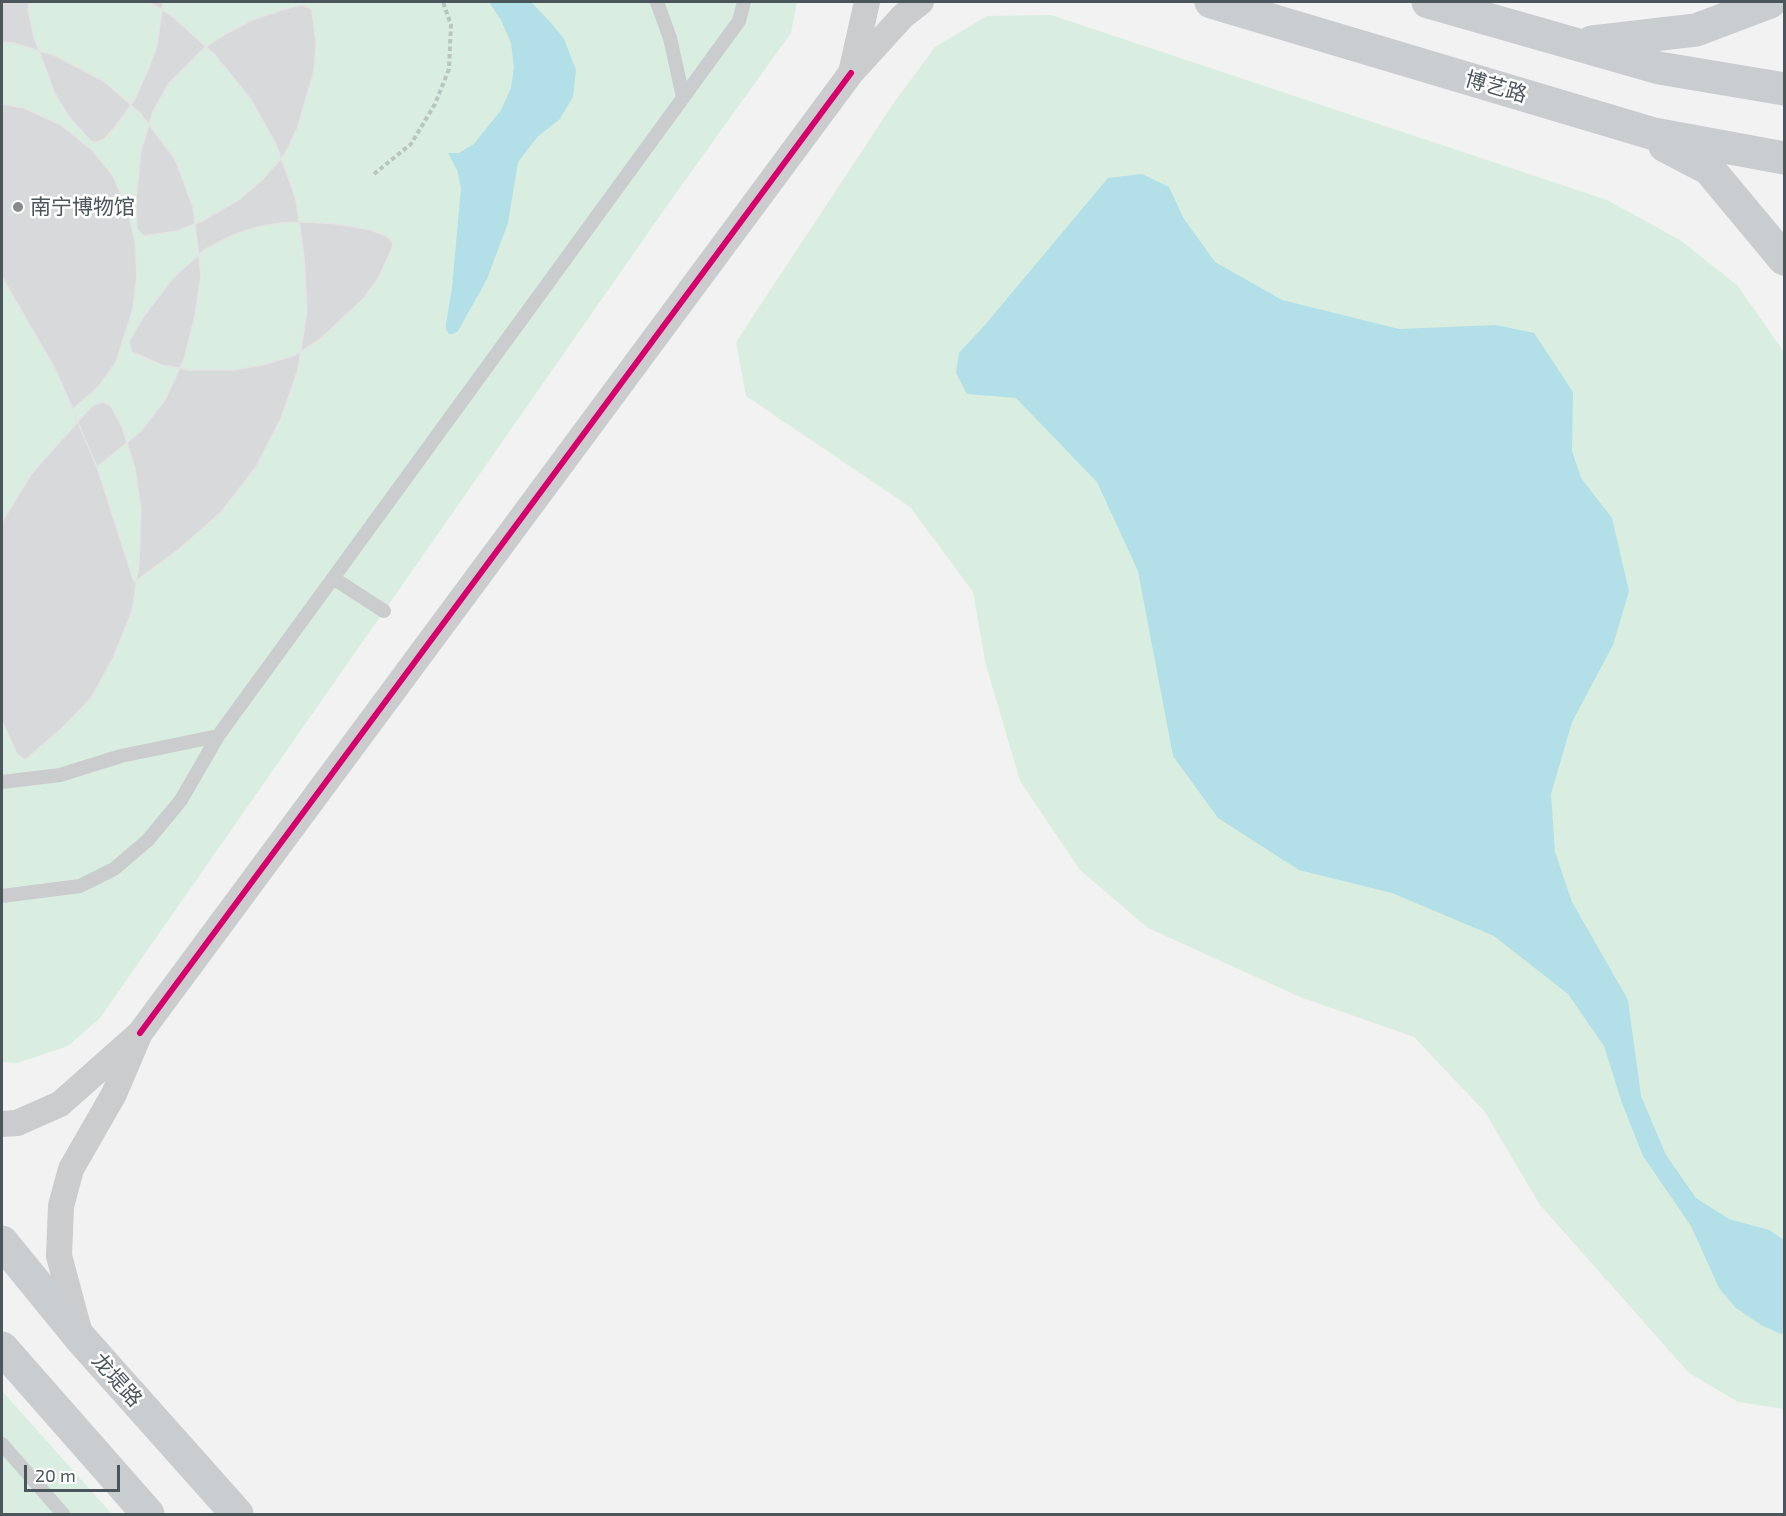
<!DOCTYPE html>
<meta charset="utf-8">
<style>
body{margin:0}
#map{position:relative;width:1786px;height:1516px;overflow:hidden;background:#f2f2f2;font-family:"Exo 2",sans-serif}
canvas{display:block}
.frame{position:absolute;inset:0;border:3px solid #4b555c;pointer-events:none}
.scale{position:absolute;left:24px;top:1465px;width:96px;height:27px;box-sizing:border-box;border:3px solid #4b555c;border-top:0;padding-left:8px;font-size:18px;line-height:21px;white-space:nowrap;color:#4b555c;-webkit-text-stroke:4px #fff;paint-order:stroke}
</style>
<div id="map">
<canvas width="1786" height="1516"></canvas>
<div class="frame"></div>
<div class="scale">20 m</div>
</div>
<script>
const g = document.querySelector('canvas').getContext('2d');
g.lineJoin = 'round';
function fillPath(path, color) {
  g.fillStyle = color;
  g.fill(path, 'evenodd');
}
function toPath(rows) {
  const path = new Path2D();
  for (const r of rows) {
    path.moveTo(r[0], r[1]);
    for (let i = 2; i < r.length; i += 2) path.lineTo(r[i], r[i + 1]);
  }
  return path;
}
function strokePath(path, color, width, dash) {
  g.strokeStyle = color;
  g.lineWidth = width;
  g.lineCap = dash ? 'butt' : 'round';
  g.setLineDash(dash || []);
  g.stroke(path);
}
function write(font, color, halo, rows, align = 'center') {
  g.font = font + ' "Exo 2","Noto Sans SC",sans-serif';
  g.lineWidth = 5;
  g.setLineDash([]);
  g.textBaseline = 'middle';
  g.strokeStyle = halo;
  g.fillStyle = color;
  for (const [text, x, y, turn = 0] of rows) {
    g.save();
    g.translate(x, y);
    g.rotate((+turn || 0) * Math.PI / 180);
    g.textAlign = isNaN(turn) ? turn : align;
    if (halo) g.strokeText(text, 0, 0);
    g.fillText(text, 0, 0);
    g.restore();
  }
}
fillPath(toPath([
 [2,2,797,2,791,33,671,200,100,1018,68,1046,17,1063,2,1062],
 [1051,15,1607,200,1680,240,1737,285,1784,352,1784,1409,1738,1402,1689,1373,1540,1205,1485,1112,1414,1037,1300,997,1148,928,1080,870,1020,781,986,665,973,592,910,507,746,396,736,342,893,104,935,47,987,16],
 [2,1391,112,1514,2,1514]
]), '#d9eee0');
fillPath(toPath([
 [489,2,531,2,551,23,564,39,576,70,573,97,559,120,538,136,518,162,508,223,487,279,458,331,453,334,449,334,446,330,446,324,452,288,461,188,457,170,448,153,459,153,474,144,501,110,511,88,514,67,511,43,501,20],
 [1142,174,1169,187,1184,219,1215,262,1282,300,1399,329,1496,325,1534,333,1573,392,1572,451,1581,478,1612,518,1629,591,1613,645,1572,722,1551,794,1555,852,1572,902,1628,1000,1641,1096,1666,1155,1696,1198,1729,1219,1769,1230,1784,1240,1784,1333,1781,1334,1761,1325,1736,1308,1719,1288,1691,1226,1643,1156,1622,1103,1604,1046,1568,994,1494,936,1392,893,1299,870,1218,818,1173,756,1138,571,1097,482,1016,398,967,394,956,373,959,353,984,326,1108,178]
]), '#b2dfe8');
const building = toPath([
 [2,2,150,2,173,17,214,54,250,98,276,144,296,199,304,257,307,310,298,370,281,418,256,467,221,512,178,550,134,582,97,467,54,367,2,277,2,2],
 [29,2,163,2,157,46,148,70,135,99,115,127,104,139,97,142,92,142,87,137,69,117,55,94,34,37,28,10,29,2],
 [301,5,308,7,312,10,316,44,314,71,297,129,285,154,263,179,240,199,202,221,177,231,144,236,137,229,136,199,141,151,153,111,169,83,203,49,224,35,252,20,285,9,301,5],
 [2,42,13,43,56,56,105,82,140,113,175,159,193,207,201,275,195,316,184,359,165,400,140,432,97,467,54,367,2,277,2,42],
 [2,104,24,108,61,125,93,151,113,176,127,208,135,241,137,274,133,308,116,362,99,386,73,409,54,367,2,277,2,104],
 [306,222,337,224,371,230,386,236,392,241,393,246,379,277,363,299,319,340,295,355,263,365,232,370,189,370,162,365,132,352,129,342,144,316,173,278,204,250,233,235,257,227,280,223,306,222],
 [103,402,111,406,122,427,135,468,141,509,139,564,132,611,113,658,91,698,62,728,25,760,17,754,2,721,2,522,32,473,93,405,103,402]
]);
fillPath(building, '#d8d9da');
strokePath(building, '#e4e4e4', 1.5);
strokePath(toPath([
 [374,174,411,144,435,104,449,69,451,25,443,2]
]), '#bac4c0', 4, [4.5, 3]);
strokePath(toPath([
 [657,2,670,38,683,97],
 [333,578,384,611],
 [2,782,60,775,121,756,218,736],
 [2,896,80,886,114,869,148,840,181,800,218,736,739,21,744,2],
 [2,1444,63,1514]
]), '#cacccd', 14);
strokePath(toPath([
 [867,2,851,73,903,16,921,2],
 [140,1033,851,73],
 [2,1124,17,1123,60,1104,140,1033,114,1094,71,1169,61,1206,59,1256,80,1334]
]), '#cacccd', 26);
strokePath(toPath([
 [1211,2,1654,134,1784,158],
 [1428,2,1659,68,1784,89],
 [1592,42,1696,30,1770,2],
 [1665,146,1709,169,1784,259],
 [2,1242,82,1340,237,1514],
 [2,1348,148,1514]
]), '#cacdcf', 33);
strokePath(toPath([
 [140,1033,851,73]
]), '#d6006c', 6);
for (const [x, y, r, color] of [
 [18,207,6,"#858c90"]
]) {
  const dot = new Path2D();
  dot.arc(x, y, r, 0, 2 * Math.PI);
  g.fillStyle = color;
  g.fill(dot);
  strokePath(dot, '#fff', 2);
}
write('21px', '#4b555c', '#fff', [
 ["博艺路",1496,87,16],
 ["龙堤路",117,1380,48]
]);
write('21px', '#4b555c', '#fff', [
 ["南宁博物馆",30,207]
], 'left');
</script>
